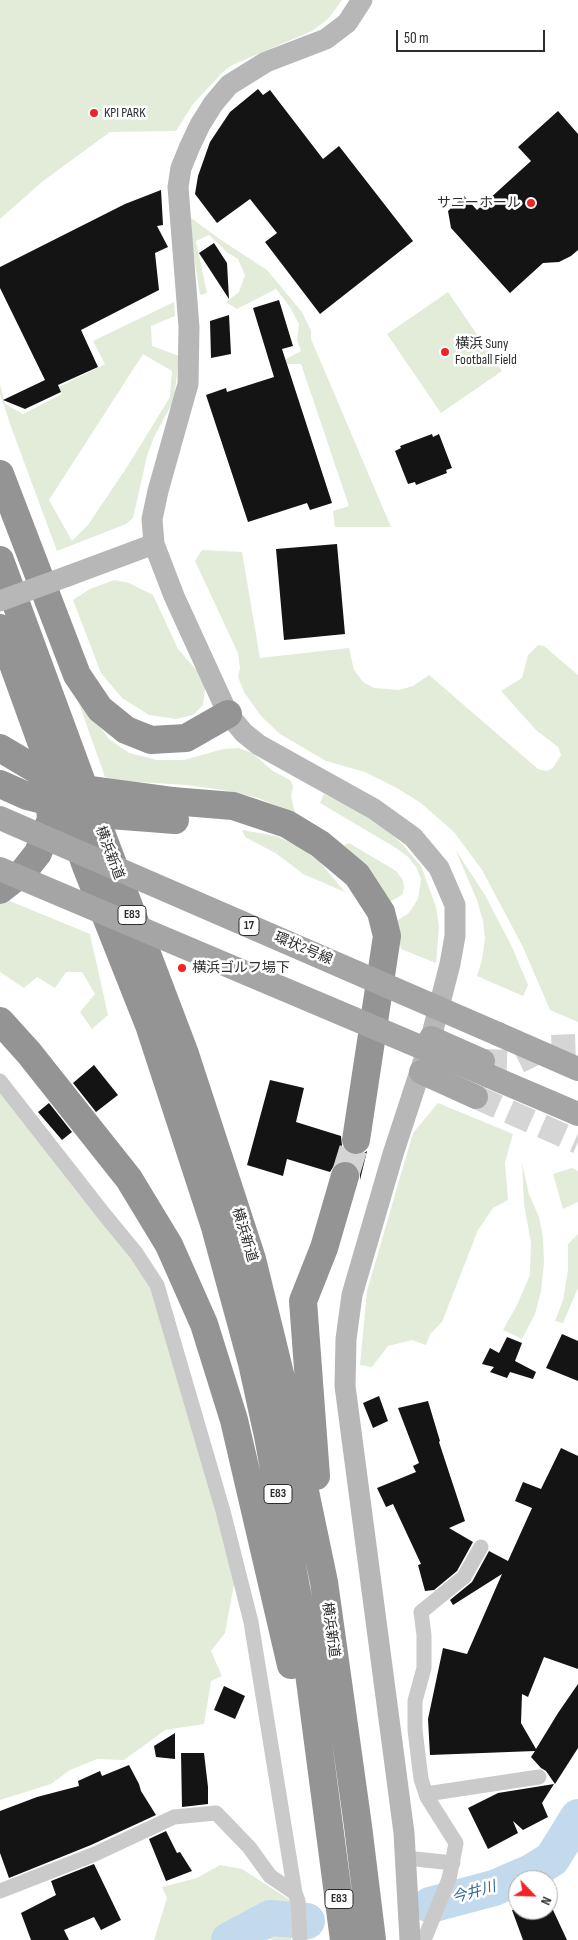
<!DOCTYPE html>
<html>
<head>
<meta charset="utf-8">
<style>
	body { margin:0 }
	#map { position:relative; width:578px; height:1940px; overflow:hidden; background:#fff; font-family:"Sofia Sans Condensed",sans-serif }
	canvas { display:block }
	.north { position:absolute; left:508px; top:1870px; width:50px; height:50px; box-sizing:border-box; background:#fff; border:1px solid #ababab; border-radius:50%; rotate:114deg; font-size:14px; font-weight:700; line-height:20px; text-align:center; color:#2d2d2d }
	.north::after { content:''; display:block; margin:auto; width:18px; height:22px; background:#f02326; clip-path:polygon(50% 0,100% 100%,50% 72%,0 100%) }
	.scale { position:absolute; left:396px; top:30px; width:149px; height:22px; box-sizing:border-box; border:2px solid #2d2d2d; border-top:0; padding-left:6px; font-size:15px; line-height:18px; white-space:nowrap; color:#2d2d2d; -webkit-text-stroke:4px #fff; paint-order:stroke }
</style>
</head>
<body>
<div id="map">
<canvas width="578" height="1940"></canvas>
<div class="north">N</div>
<div class="scale">50 m</div>
</div>
<script>
const ctx = document.querySelector('canvas').getContext('2d');
ctx.lineJoin = 'round';
function fill(path, color) { ctx.fillStyle = color; ctx.fill(path, 'evenodd'); }
const shape = rows => new Path2D(rows.map(r => 'M' + r).join(''));
function strokePath(path, color, width, dash) { ctx.strokeStyle = color; ctx.lineWidth = width; ctx.lineCap = dash ? 'butt' : 'round'; ctx.setLineDash(dash || []); ctx.stroke(path); }
function write(font, color, halo, rows, align = 'center') {
  ctx.font = font + ' "Sofia Sans Condensed","Noto Sans JP",sans-serif'; ctx.lineWidth = 5; ctx.setLineDash([]); ctx.textBaseline = 'middle'; ctx.strokeStyle = halo; ctx.fillStyle = color; for (const [text, x, y, turn = 0] of rows) {
    ctx.save(); ctx.translate(x, y); ctx.rotate((+turn || 0) * Math.PI / 180); ctx.textAlign = isNaN(turn) ? turn : align; if (halo) ctx.strokeText(text, 0, 0); ctx.fillText(text, 0, 0); ctx.restore();
  }
}
fill(shape([
	[0,0,342,0,328,19,312,31,232,65,223,72,193,104,176,131,110,132,43,181,0,219],
	[191,218,221,240,267,270,302,312,311,331,311,339,391,527,335,527,333,511,349,506,301,364,287,364,286,359,301,351,297,340,299,324,290,307,276,289,237,309,226,302,239,292,245,275,238,259,228,253,209,235,196,241,207,293,200,295,192,243],
	[448,292,502,371,441,413,387,334],
	[174,302,175,316,151,326,152,346,179,356,174,400,154,437,147,456,133,518,126,524,57,551,10,424,0,393,0,384,5,404,23,414,62,394,59,387,105,364,93,341],
	[143,354,172,371,170,397,129,464,88,525,72,541,49,500],
	[202,550,242,552,260,658,349,648,354,670,363,682,374,688,399,690,413,686,429,675,538,769,547,771,553,768,561,755,558,747,536,730,501,691,522,678,528,655,538,645,544,646,578,675,578,1022,550,1010,523,947,482,870,454,832,421,803,395,787,365,772,326,761,280,734,261,716,244,692,238,677,240,668,238,653,195,561],
	[114,580,129,583,153,595,178,649,204,679,205,689,203,705,193,715,176,719,149,715,122,698,101,673,73,600,90,589],
	[76,695,109,739,129,753,157,760,184,760,223,749,239,748,252,753,273,771,290,780,293,786,291,796,295,813,258,798,223,790,187,785,121,781,105,777],
	[324,794,361,813,389,831,403,845,421,866,436,907,439,926,436,963,401,949,395,922,409,913,418,899,421,879,416,867,408,857,396,848,320,803],
	[242,830,276,836,302,848,320,862,345,892,303,874,277,854,245,837],
	[349,843,396,871,403,880,404,888,402,895,386,904,370,876,344,845],
	[455,849,485,895,512,947,528,985,523,996,477,976,482,960,485,938,483,921,477,900],
	[0,897,90,934,108,1015,92,1029,80,1012,95,994,82,972,66,972,55,988,37,977,24,988,0,972],
	[0,1091,163,1285,174,1315,182,1357,235,1579,225,1633,211,1651,222,1676,211,1681,204,1724,165,1730,124,1760,97,1759,70,1770,51,1784,0,1800],
	[438,1103,513,1134,505,1163,508,1200,493,1208,478,1230,442,1322,430,1334,426,1345,412,1340,388,1346,372,1367,360,1365,367,1291,413,1133],
	[522,1163,529,1194,539,1217,543,1237,544,1263,541,1291,535,1314,522,1339,503,1330,517,1305,530,1275,531,1243,524,1204],
	[572,1168,578,1171,578,1202,563,1209,553,1174],
	[578,1234,578,1288,563,1323,555,1321,563,1300,568,1270,568,1244],
	[220,1865,242,1869,290,1900,291,1940,273,1940,261,1936,221,1933,219,1940,154,1940,167,1898,162,1887,197,1878]
]), '#e2ecd9');
strokePath(shape([
	[430,1905,494,1888,531,1872,552,1859,578,1817],
	[229,1940,270,1918,307,1921]
]), '#c3daed', 36);
fill(shape([
	[258,89,263,95,270,90,323,159,339,146,413,241,320,314,265,242,277,233,250,199,217,223,195,194,198,176,210,142,230,112],
	[558,111,578,134,578,250,571,256,559,262,543,263,510,293,451,228,448,211,464,196,477,210,531,161,518,147],
	[161,190,163,225,157,226,168,247,155,253,159,290,81,330,98,367,58,385,61,392,25,409,3,400,45,380,0,288,0,267,125,204],
	[214,243,227,263,229,299,199,253],
	[279,300,293,346,282,349,332,503,310,510,307,503,248,522,206,395,226,388,227,392,274,377,253,308],
	[229,315,231,354,211,358,210,321],
	[432,434,433,437,439,434,452,468,446,470,447,473,416,485,415,482,408,484,395,451,401,448,400,446],
	[337,544,345,634,284,640,276,549],
	[94,1065,118,1095,96,1112,73,1083],
	[270,1080,304,1088,296,1122,341,1136,342,1146,347,1152,353,1155,361,1155,367,1151,360,1180,360,1172,357,1166,349,1161,341,1161,335,1164,330,1172,287,1159,283,1176,247,1165],
	[49,1103,72,1132,62,1140,38,1112],
	[562,1334,578,1341,578,1381,546,1368],
	[507,1337,522,1343,515,1361,536,1372,533,1379,510,1372,507,1378,490,1372,494,1367,482,1364,490,1348,499,1353],
	[379,1396,388,1421,373,1428,363,1403],
	[428,1401,440,1441,439,1442,465,1521,449,1528,473,1542,457,1571,434,1590,425,1591,418,1565,421,1564,393,1504,386,1507,377,1488,416,1472,413,1466,419,1463,398,1408],
	[561,1448,578,1456,578,1669,544,1657,528,1697,522,1694,521,1723,536,1749,558,1713,578,1684,578,1748,555,1784,546,1771,541,1768,531,1757,535,1751,430,1755,428,1719,443,1648,467,1654,502,1574,453,1605,450,1600,472,1582,489,1551,508,1561,532,1508,515,1501,523,1482,541,1489],
	[224,1686,245,1696,235,1719,214,1710],
	[175,1733,175,1759,156,1757,154,1746],
	[181,1753,204,1753,208,1787,208,1804,182,1807],
	[129,1765,139,1784,141,1791,156,1815,91,1845,9,1878,0,1853,0,1811,37,1797,79,1786,78,1781,100,1771,102,1776],
	[554,1784,542,1803,548,1817,523,1830,513,1821,518,1833,488,1849,468,1808,498,1793],
	[166,1831,177,1853,180,1852,192,1871,166,1881,149,1839],
	[94,1864,121,1920,101,1930,94,1917,64,1930,69,1940,31,1940,21,1913,56,1895,51,1881],
	[512,1910,553,1910,567,1940,523,1940]
]), '#141414');
strokePath(shape([
	[483,1061,518,1062,548,1047,578,1046],
	[476,1097,578,1142]
]), '#d5d5d5', 24, [24, 12]);
strokePath(shape([
	[345,1176,356,1140]
]), '#d5d5d5', 28, [28, 14]);
strokePath(shape([
	[0,1081,104,1214,136,1253,157,1285,223,1511,251,1622,295,1893,298,1901,300,1940],
	[426,1794,539,1777],
	[406,1858,453,1863],
	[0,1891,95,1854,174,1817,216,1813,249,1847,270,1876,295,1893],
	[424,1940,449,1879,456,1843,427,1797,421,1779,415,1730,415,1701,424,1668,424,1635,421,1612,464,1577,481,1547]
]), '#cacaca', 15);
strokePath(shape([
	[362,0,347,23,326,39,266,62,229,85,213,104,200,125,190,146,181,168,178,187,189,327,188,384,158,491,152,519,154,544,174,596,228,714,244,733,259,745,374,809,413,837,439,868,455,905,455,936,450,964,431,1038,393,1154,352,1295,346,1339,345,1386,404,1833,410,1940],
	[68,576,154,544]
]), '#b7b7b7', 21);
strokePath(shape([
	[498,1034,578,1069],
	[431,1038,483,1061],
	[421,1072,476,1097],
	[489,1076,578,1114]
]), '#a5a5a5', 24);
strokePath(shape([
	[0,474,77,675,100,709,126,730,151,740,186,738,228,714],
	[0,560,80,777,185,1054,252,1259,283,1386,324,1582,358,1826,372,1940],
	[0,628,86,866,149,1025,215,1227,252,1363,268,1436,302,1620,344,1940],
	[172,801,233,806,287,824,320,844,357,875,381,912,387,936,356,1140],
	[0,890,23,872,38,853,51,819,48,785],
	[0,1021,29,1053,129,1179,169,1245,204,1324,234,1420,291,1665],
	[316,1476,303,1301,324,1248,345,1176]
]), '#949494', 28);
strokePath(shape([
	[0,601,68,576]
]), '#b7b7b7', 21);
strokePath(shape([
	[0,818,498,1034],
	[0,869,489,1076]
]), '#a5a5a5', 24);
strokePath(shape([
	[0,748,47,776,90,790,172,801],
	[0,784,27,796,97,814,175,820]
]), '#949494', 28);
for (const [x, y, r, color] of [
	[94,113,5,"#f02326"],
	[531,203,5,"#f02326"],
	[445,352,5,"#f02326"],
	[182,968,5,"#f02326"]
]) { const dot = new Path2D(); dot.arc(x, y, r, 0, 2 * Math.PI); ctx.fillStyle = color; ctx.fill(dot); strokePath(dot, '#fff', 2); }
for (const [x, y, w] of [
	[132,915,28],
	[249,926,20],
	[278,1494,28],
	[339,1899,28]
]) { const box = new Path2D(); box.roundRect(x - w / 2, y - 9.5, w, 19, 4); ctx.fillStyle = '#fff'; ctx.fill(box); strokePath(box, '#2d2d2d', 1); }
write('bold 12px', '#2d2d2d', null, [
	["E83",132,915],
	["17",249,926],
	["E83",278,1494],
	["E83",339,1899]
]);
write('14px', '#2d2d2d', '#fff', [
	["KPI PARK",104,113],
	["サニーホール",521,203,"right"],
	["横浜 Suny",455,344],
	["Football Field",455,360],
	["横浜ゴルフ場下",192,968]
], 'left');
write('14px', '#2d2d2d', '#fff', [
	["横浜新道",109,853,69],
	["環状2号線",303,949,23],
	["横浜新道",244,1235,73],
	["横浜新道",330,1630,82]
]);
write('italic 15px', '#366a93', '#fff', [
	["今井川",474,1893,-16]
]);
</script>
</body>
</html>
